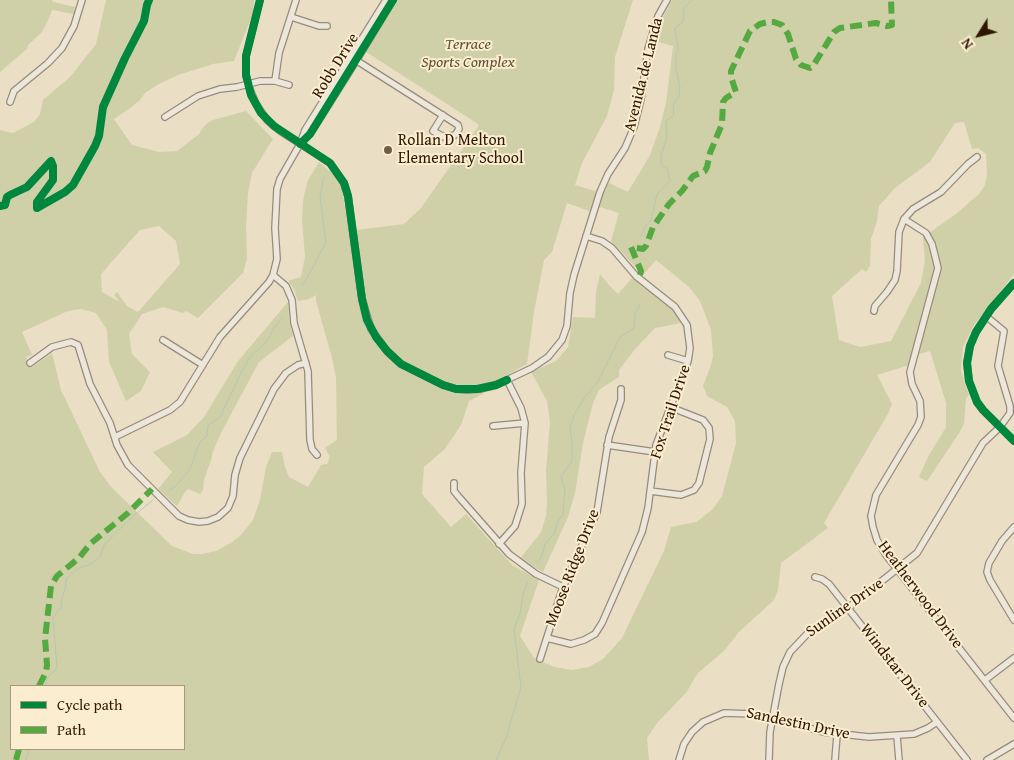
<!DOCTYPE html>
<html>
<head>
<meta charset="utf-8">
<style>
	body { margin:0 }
	#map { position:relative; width:1014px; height:760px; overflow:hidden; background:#eadec5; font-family:"Gentium Book Plus",serif }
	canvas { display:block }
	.legend { position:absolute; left:10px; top:685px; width:175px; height:65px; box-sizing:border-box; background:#fbedd0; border:1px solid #aa977d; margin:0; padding:6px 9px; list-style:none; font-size:15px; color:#301600 }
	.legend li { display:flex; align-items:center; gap:10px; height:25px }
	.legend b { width:25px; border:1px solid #aa977d }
	.north { position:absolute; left:954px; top:10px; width:50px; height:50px; -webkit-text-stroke:4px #fbedd0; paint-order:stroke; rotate:234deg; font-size:14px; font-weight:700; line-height:20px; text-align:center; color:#301600 }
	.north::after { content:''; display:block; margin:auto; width:18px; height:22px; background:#301600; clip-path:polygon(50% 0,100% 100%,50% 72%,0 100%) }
</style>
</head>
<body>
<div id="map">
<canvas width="1014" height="760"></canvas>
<ul class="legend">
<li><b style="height:6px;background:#00873e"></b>Cycle path</li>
<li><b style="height:6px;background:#54a940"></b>Path</li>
</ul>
<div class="north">N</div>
</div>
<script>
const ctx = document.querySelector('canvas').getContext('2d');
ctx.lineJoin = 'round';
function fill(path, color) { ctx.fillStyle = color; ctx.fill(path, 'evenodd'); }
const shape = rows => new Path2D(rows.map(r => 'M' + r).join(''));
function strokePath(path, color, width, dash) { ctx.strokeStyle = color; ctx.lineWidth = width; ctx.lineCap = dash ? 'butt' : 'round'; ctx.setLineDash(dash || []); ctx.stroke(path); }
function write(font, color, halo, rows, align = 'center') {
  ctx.font = font + ' "Gentium Book Plus",serif'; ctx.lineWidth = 4; ctx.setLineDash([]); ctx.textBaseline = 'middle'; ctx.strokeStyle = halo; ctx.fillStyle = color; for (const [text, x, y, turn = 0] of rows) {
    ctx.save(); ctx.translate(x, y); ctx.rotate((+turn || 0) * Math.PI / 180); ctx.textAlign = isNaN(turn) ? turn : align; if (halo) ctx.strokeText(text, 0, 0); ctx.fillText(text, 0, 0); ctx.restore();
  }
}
fill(shape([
	[0,0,52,0,53,2,75,7,74,14,52,10,48,21,41,33,28,45,27,49,0,72],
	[106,0,254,0,253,13,234,61,213,64,178,75,159,84,145,93,140,100,129,109,114,119,132,145,159,152,177,151,198,135,206,124,213,120,246,111,273,139,252,173,248,193,246,225,247,259,243,273,198,318,186,311,183,313,163,307,142,314,129,334,132,354,150,372,141,391,126,401,109,362,107,330,96,313,81,309,68,311,22,332,32,355,26,357,32,367,52,353,61,390,100,472,111,487,172,546,193,554,202,554,216,551,231,543,241,535,253,520,260,500,266,467,272,452,282,452,285,467,289,477,308,487,321,465,327,464,330,457,325,448,337,440,336,378,332,358,316,301,316,295,309,299,298,301,294,289,288,281,301,277,305,256,302,220,303,201,307,182,319,162,333,174,342,188,349,231,404,224,421,208,478,127,478,124,363,50,395,0,633,0,615,57,614,90,607,116,582,163,575,185,595,191,609,183,628,192,650,155,660,127,666,103,673,46,655,41,662,19,672,0,1014,0,1014,274,974,325,963,347,961,370,969,395,966,398,964,424,959,433,927,481,919,477,929,455,946,427,946,403,930,351,919,354,916,363,877,375,892,404,889,412,824,523,828,528,781,563,778,590,774,600,739,632,724,651,698,673,686,693,658,722,647,738,649,760,0,760,0,130,13,133,34,122,40,114,43,100,70,77,96,44],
	[964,122,972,149,978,148,986,154,987,173,985,185,979,194,956,214,923,237,925,261,921,283,891,341,860,347,839,340,832,296,862,269,866,272,870,266,871,239,877,221,879,206,895,188,930,162,955,123],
	[567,203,589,211,600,207,619,213,611,241,643,275,656,260,689,287,700,301,711,330,713,356,711,365,703,386,707,396,727,407,735,421,736,443,722,496,712,510,696,522,671,527,664,551,622,638,603,659,589,667,572,670,554,667,534,658,520,636,539,580,512,565,466,514,451,527,422,494,424,467,445,449,461,425,469,401,483,394,485,384,496,381,527,364,534,312,544,260,552,252],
	[159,226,176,241,180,264,138,312,127,306,117,292,114,295,120,302,102,292,101,274,140,230],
	[11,686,184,686,184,749,11,749],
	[600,274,608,284,618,294,632,278,672,309,681,323,655,328,636,348,619,370,619,377,599,390,593,403,583,443,575,493,568,517,543,572,520,559,541,532,546,516,547,502,546,471,550,422,547,401,531,372,556,361,568,347,573,317,595,318,596,292],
	[288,302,289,318,293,336,259,362,221,433,212,454,212,457,204,480,203,490,200,494,188,489,185,492,177,506,158,489,172,472,153,452,187,435,204,417,238,361]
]), '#d0d0a8');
strokePath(shape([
	[640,237,643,233,644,228,651,220,656,198,658,193,670,181,667,167,662,166,661,162,661,156,667,136,666,121,674,115,673,105,679,96,680,87,676,69,676,54,678,49,675,28,683,22,684,8,692,0],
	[302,284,304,284,326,242,320,197,324,176],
	[169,490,176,486,190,469,200,442,207,436,208,425,220,417,242,371,251,356,267,341,274,328,283,317],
	[537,563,542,556,545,544,554,534,558,521,563,514,565,489,561,477,572,461,572,441,570,427,574,415,585,397,597,383,620,337,634,328,635,313,640,305],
	[45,686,48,677,57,668,53,618,62,606,61,601,65,590,66,579,79,568,91,564,100,557,104,545,131,518,153,500],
	[26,760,29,749],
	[496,760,506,738,521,687,514,629,520,614,523,594,528,582]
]), '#b6c8b1', 1);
const minor = shape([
	[260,0,246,56,246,75,249,87,256,104,267,120,280,131,330,163,344,183,348,196,362,299,371,329,387,351,401,364,443,385,456,389,467,390,480,389,496,385,532,368,548,357,562,340,567,326,570,293,574,275,600,192,608,174,625,148,634,127,641,99,648,49,658,16,667,0],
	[291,17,319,26,327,26],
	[351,57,458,125,459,129,455,135,444,137,433,131,443,115],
	[275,81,279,53,296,0],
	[10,102,14,91,48,63,62,48,74,26,82,0],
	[165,117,198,96,220,89,237,87,260,81,275,81,289,85],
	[300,144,305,130,386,0],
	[904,219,926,233,932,244,938,268,910,372,912,384,920,401,921,417,918,425,876,495,871,516,873,527,877,540,886,555,1014,718],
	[273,275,286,286,292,300,294,323,308,371,310,440,312,449,317,455],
	[1014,283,991,309,976,332,970,346,967,363,969,381,977,402,983,410,1014,441],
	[874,311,875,306,887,292,895,280,897,271,899,232,904,219,913,209,941,192,968,164,977,157],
	[163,340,203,365],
	[668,355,688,361],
	[30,363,52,347,71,342,78,345,90,384,110,423,117,445,128,465,179,516,188,520,199,522,208,521,218,517,228,508,233,496,235,475,240,458,274,389,286,373,298,365,306,363],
	[493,426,525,423],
	[115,437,170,410,180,402,220,337,269,282,273,275,277,259,275,228,277,189,280,179,300,144,310,134,356,61,393,0],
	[607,445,655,452],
	[454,483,454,491,458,496,509,554,536,574,563,587],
	[650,491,681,495,694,490,699,483,710,439,709,428,703,420,670,407],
	[1014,527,1002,541,989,563,987,572,990,580,1014,620],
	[499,544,515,526,522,504,521,473,525,423,521,408,507,380],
	[815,577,822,579,829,584,967,760],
	[547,638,571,644,584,640,595,634,602,623,642,532,648,508,656,445,688,361,690,348,687,325,675,307,636,276,612,248,602,241,586,236],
	[540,659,563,587,597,512,609,437,621,400,621,389],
	[985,680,1014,658],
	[897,736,899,760],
	[679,760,684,744,692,732,703,722,724,713,753,714,773,718,823,732,869,737,914,734,928,728,937,722],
	[769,760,770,732,779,684,783,667,790,652,808,633,848,608,917,553,983,443,1000,427,1010,413,1010,406,998,366,1004,331,987,317],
	[835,760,837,735],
	[987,760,1014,744]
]);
strokePath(minor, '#968c7b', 8);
strokePath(minor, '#ede6da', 5.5);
strokePath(shape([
	[640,275,641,271,631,247,643,249,646,246,653,227,669,204,682,191,693,176,705,171,707,167,710,153,722,124,723,102,726,98,736,92,731,77,731,71,750,31,760,24,768,22,774,22,782,25,788,34,796,59,801,65,810,68,813,66,834,32,840,28,876,23,887,26,892,25,891,0],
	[39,686,46,672,47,665,45,639,51,586,57,576,79,558,90,544,128,513,152,489],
	[16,760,19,749]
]), '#54a940', 6, [12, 6]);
strokePath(shape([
	[260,0,246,56,246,75,251,95,261,113,274,126,330,163,344,183,348,196,362,299,367,320,376,337,387,351,401,364,443,385,456,389,477,389,496,385,507,380],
	[300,144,310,134,393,0],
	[0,206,5,205,7,197,10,195,27,187,51,161,53,166,53,180,37,202,37,208,65,192,73,185,95,146,99,136,103,107,125,58,144,21,147,5,149,0],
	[1014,283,991,309,976,332,970,346,967,363,969,381,977,402,983,410,1014,441]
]), '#00873e', 8);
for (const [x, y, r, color] of [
	[388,150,5,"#715c45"]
]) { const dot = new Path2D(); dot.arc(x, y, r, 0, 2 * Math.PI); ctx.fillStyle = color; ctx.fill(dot); strokePath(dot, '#fbedd0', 2); }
write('italic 16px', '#605333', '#fbedd0', [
	["Terrace",468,45],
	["Sports Complex",468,63]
]);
write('16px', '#301600', '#fbedd0', [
	["Robb Drive",336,66,-58],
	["Avenida de Landa",644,75,-76],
	["Fox Trail Drive",671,412,-72],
	["Moose Ridge Drive",573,568,-69],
	["Heatherwood Drive",920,595,53],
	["Sunline Drive",845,608,-35],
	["Windstar Drive",894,666,52],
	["Sandestin Drive",798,724,12]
]);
write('16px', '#301600', '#fbedd0', [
	["Rollan D Melton",398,141],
	["Elementary School",398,159]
], 'left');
</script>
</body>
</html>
